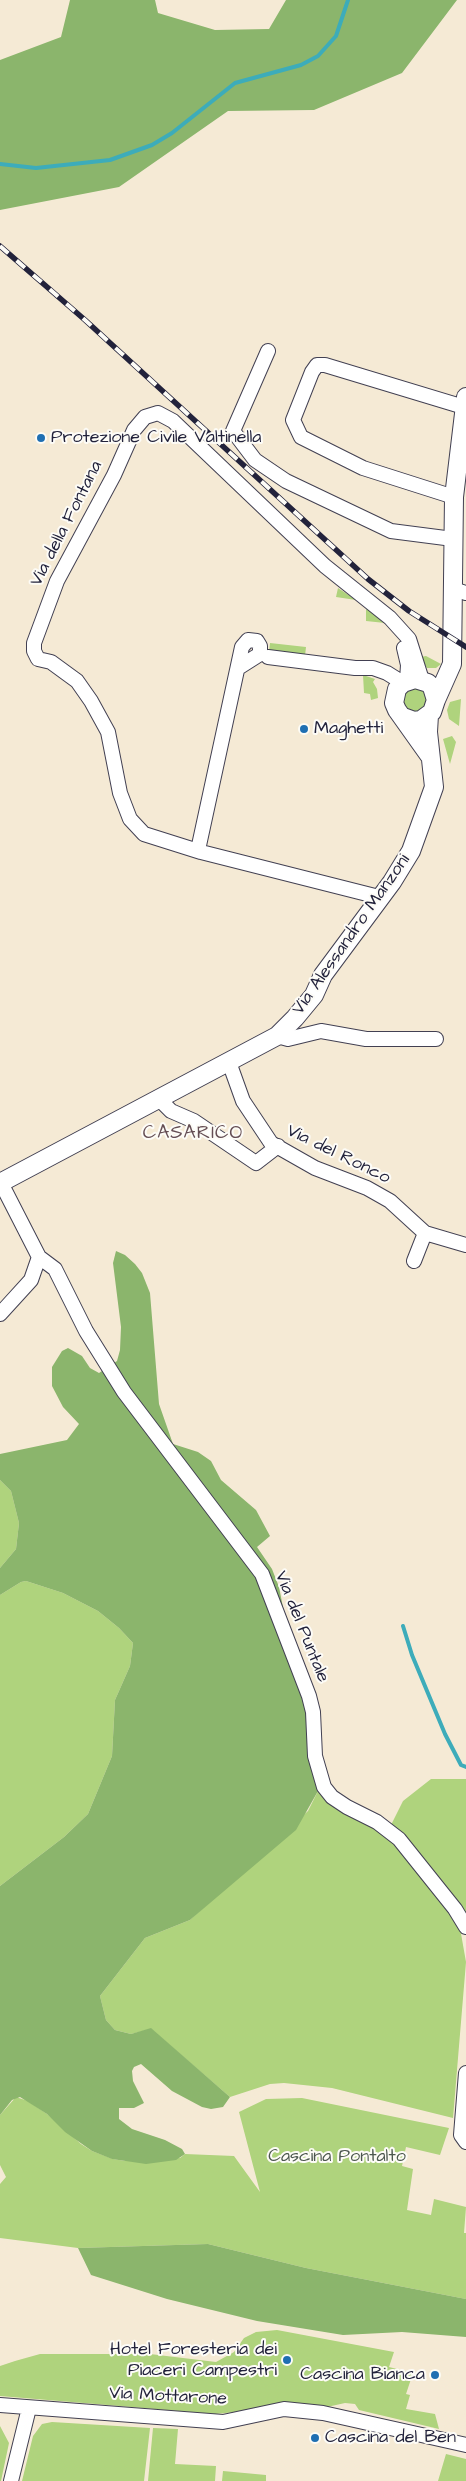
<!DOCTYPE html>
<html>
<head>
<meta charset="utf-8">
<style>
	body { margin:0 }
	canvas { display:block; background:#f5ead5 }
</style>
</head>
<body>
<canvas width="466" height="2481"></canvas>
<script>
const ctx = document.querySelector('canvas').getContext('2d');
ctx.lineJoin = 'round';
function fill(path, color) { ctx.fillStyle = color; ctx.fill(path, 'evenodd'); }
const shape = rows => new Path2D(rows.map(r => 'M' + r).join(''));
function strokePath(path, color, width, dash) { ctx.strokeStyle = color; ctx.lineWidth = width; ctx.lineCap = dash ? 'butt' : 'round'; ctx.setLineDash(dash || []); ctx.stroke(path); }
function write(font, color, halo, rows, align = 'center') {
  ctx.font = font + ' "Architects Daughter",sans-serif'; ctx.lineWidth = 4; ctx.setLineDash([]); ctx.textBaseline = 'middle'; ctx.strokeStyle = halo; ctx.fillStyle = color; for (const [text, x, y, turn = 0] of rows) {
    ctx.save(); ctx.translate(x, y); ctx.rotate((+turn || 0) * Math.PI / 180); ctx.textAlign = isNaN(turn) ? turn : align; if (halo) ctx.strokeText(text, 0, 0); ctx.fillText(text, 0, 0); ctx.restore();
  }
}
fill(shape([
	[338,588,356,600,336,597],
	[366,609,373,613,385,623,366,621],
	[270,643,306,647,305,656,269,652],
	[426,656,441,664,436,668,427,668,420,657],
	[363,675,375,679,373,682,377,689,378,698,371,700,370,694,364,693],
	'403 700a12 12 0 1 1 24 0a12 12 0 1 1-24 0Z',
	[461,699,459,726,449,719,447,710,450,702],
	[452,736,456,742,450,764,443,739],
	[0,1480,11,1491,19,1523,16,1549,0,1568],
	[26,1581,63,1593,98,1611,119,1628,133,1643,130,1666,115,1700,112,1756,88,1814,64,1837,0,1886,0,1595,21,1582],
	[431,1779,466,1779,466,1929,460,1928,466,1962,453,2118,332,2088,284,2083,270,2084,230,2097,151,2029,131,2034,115,2030,106,2020,100,1996,145,1938,190,1920,308,1811,318,1791,386,1835,403,1801],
	[16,2097,28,2101,47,2114,81,2144,92,2151,113,2159,125,2161,180,2158,185,2154,234,2156,260,2192,239,2112,266,2099,302,2098,449,2128,440,2155,406,2147,402,2166,413,2169,407,2210,431,2215,434,2199,466,2207,464,2233,466,2233,466,2299,306,2268,208,2244,78,2248,0,2238,0,2184,6,2177,0,2165,0,2115],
	[277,2330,394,2352,389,2367,413,2373,406,2394,410,2395,406,2409,435,2414,439,2429,359,2410,355,2404,345,2403,327,2407,266,2409,215,2414,0,2396,0,2366,15,2361,40,2354,150,2354,216,2362,234,2352,244,2338,256,2332],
	[52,2422,150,2428,144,2481,22,2481,33,2436,42,2424],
	[0,2426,9,2443,1,2481,0,2481],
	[153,2428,178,2429,175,2464,216,2466,215,2481,148,2481],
	[446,2454,466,2459,466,2481,438,2481],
	[223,2471,266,2475,266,2481,222,2481]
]), '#afd37d');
fill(shape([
	[70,0,155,0,158,13,215,30,269,29,286,0,457,0,402,73,314,110,228,111,119,187,0,210,0,60,61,37],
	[116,1251,125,1255,135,1264,142,1273,150,1293,159,1404,173,1444,198,1452,211,1461,221,1480,256,1510,270,1536,257,1547,272,1569,279,1587,297,1678,315,1747,318,1791,296,1830,190,1920,145,1938,100,1996,106,2020,115,2030,131,2034,151,2028,230,2097,223,2107,211,2109,202,2107,172,2091,141,2064,134,2067,132,2071,133,2081,144,2103,134,2108,119,2108,119,2119,132,2129,165,2140,182,2149,185,2154,176,2160,146,2164,112,2159,92,2151,65,2132,47,2114,20,2097,12,2100,0,2115,0,1886,64,1837,88,1814,112,1756,115,1700,130,1666,133,1643,119,1628,98,1611,63,1593,26,1581,21,1582,0,1595,0,1568,16,1549,19,1523,11,1491,0,1480,0,1454,67,1440,79,1424,63,1407,52,1386,52,1367,62,1351,68,1348,82,1356,90,1368,99,1373,117,1361,120,1350,121,1327,113,1263],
	[208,2244,306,2268,466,2299,466,2337,402,2332,343,2335,257,2321,167,2299,91,2275,78,2248]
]), '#8bb56c');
strokePath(shape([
	[0,164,36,168,110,160,152,145,172,133,235,83,301,65,318,56,336,36,348,0],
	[403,1626,412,1655,445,1734,461,1765,466,1767]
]), '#3dacba', 4);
const minor = shape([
	[268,351,233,431,255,460,286,481,391,531,453,539],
	[454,497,363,468,301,437,293,420,312,372,317,365,325,365,464,407],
	[453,589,466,593],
	[404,648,408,665,407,680],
	[268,657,355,668,373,668,387,673,403,683],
	[198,850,242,647,248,640,257,641,260,646,260,654,238,668],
	[379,897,201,852,144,834,130,819,120,793,108,732,91,701,77,681,51,662,38,659,34,651,34,643,57,581,114,475,134,430,145,417,158,413,173,421,325,566,390,618,409,639,422,680],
	[277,1036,288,1039,321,1031,366,1039,436,1039],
	[229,1062,243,1101,271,1143,315,1168,367,1188,390,1201,425,1233,466,1245],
	[160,1100,171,1111,194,1121,256,1163,278,1146],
	[0,1181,39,1257,31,1280,0,1314],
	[39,1257,55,1269,86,1331,124,1392,262,1574,309,1696,313,1712,315,1756,324,1787,332,1797,347,1807,377,1822,399,1839,455,1909,466,1927],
	[414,1261,425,1233],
	[466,2073,461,2135,466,2142],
	[0,2405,223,2422,284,2409,323,2413,466,2445],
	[11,2481,29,2408]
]);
const tertiary = shape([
	[436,700,452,664,454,497,466,397],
	[403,717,414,721,421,720,432,712,436,700,432,687,428,683,415,679,403,683,397,689,394,703,397,710,429,755],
	[0,1183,277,1036,295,1018,314,995,323,975,392,882,411,851,434,787,428,732,429,715]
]);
strokePath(minor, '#424052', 16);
strokePath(tertiary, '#424052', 20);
strokePath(minor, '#fff', 14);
strokePath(tertiary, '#fff', 18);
const rail = shape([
	[0,246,85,320,368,579,409,611,466,647]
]);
strokePath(rail, '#22223b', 5.5);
strokePath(rail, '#fdfcf7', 4, [11]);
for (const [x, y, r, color] of [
	[41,438,5,"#1f6fb2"],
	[304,729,5,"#1f6fb2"],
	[287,2360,5,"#1f6fb2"],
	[435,2375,5,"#1f6fb2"],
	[315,2438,5,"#1f6fb2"]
]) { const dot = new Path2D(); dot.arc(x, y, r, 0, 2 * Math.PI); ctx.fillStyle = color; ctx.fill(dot); strokePath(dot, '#fdfcf7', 2); }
write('18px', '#22223b', '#fdfcf7', [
	["Protezione Civile Valtinella",51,438],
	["Maghetti",314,729],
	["Hotel Foresteria dei",277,2350,"right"],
	["Piaceri Campestri",277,2371,"right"],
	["Cascina Bianca",425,2375,"right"],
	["Cascina del Ben",325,2438]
], 'left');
write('18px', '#22223b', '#fdfcf7', [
	["Via della Fontana",67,524,-63],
	["Via Alessandro Manzoni",352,935,-55],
	["Via del Ronco",338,1155,26],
	["Via del Puntale",301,1627,68],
	["Via Mottarone",168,2397,3]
]);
write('18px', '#4c574f', '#fdfcf7', [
	["Cascina Pontalto",337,2157]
]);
ctx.letterSpacing = '1px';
write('19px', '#654e54', '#fdfcf7', [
	["CASARICO",193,1134]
]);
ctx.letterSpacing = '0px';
</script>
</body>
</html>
